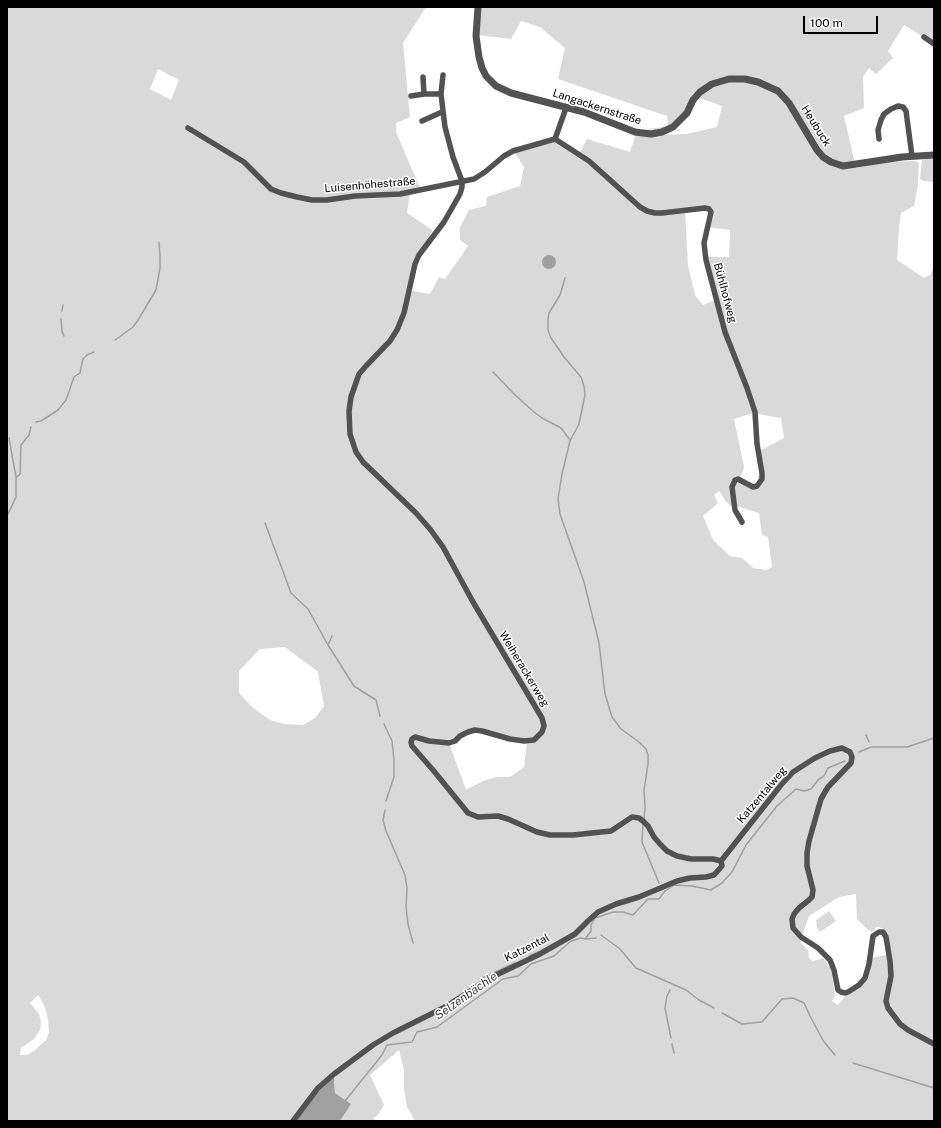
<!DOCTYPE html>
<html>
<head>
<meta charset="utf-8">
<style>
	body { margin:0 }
	#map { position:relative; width:941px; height:1128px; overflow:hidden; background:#fff; font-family:"Public Sans",sans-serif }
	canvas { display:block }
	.frame { position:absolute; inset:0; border:8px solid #000; pointer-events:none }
	.scale { position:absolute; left:803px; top:16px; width:75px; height:18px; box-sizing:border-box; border:2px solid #000; border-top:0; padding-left:5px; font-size:12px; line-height:14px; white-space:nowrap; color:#000; -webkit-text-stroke:3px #fff; paint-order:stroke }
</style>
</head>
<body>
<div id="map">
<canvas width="941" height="1128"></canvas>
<div class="frame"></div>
<div class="scale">100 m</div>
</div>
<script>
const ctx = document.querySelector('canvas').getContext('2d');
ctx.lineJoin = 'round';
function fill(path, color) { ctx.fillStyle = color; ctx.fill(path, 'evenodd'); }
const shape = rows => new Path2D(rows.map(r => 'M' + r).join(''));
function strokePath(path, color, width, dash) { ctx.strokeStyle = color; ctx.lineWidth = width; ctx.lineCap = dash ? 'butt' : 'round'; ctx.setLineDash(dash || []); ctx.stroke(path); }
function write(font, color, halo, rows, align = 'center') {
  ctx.font = font + ' "Public Sans",sans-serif'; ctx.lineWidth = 3; ctx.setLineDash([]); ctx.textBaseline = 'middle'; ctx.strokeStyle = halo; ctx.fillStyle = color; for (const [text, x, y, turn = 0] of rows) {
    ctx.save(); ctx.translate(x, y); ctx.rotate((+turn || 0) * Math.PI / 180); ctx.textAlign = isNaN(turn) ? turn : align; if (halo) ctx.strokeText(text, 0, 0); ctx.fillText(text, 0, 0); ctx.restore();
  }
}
fill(shape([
	[7,7,426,7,403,43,410,117,396,123,396,132,420,188,410,192,407,213,432,230,427,244,419,255,408,290,430,294,439,277,445,279,468,246,460,240,460,227,469,210,486,206,487,197,520,186,524,167,515,153,555,142,580,152,587,139,630,152,637,131,668,126,667,116,558,79,565,48,540,27,521,21,511,39,478,35,478,7,934,7,934,44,904,25,888,51,893,58,876,74,869,68,863,77,864,108,844,116,856,168,885,162,916,161,919,163,918,184,914,206,901,213,899,227,897,260,924,278,930,275,934,267,934,1121,415,1121,407,1107,404,1089,404,1070,399,1050,370,1075,384,1105,377,1116,373,1118,376,1121,340,1121,351,1104,335,1093,334,1083,334,1074,293,1121,7,1121],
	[158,69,179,80,171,100,150,89],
	[702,99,722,106,717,127,687,134,662,135,687,113,693,100],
	[709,209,708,227,730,230,729,257,704,257,715,300,703,305,695,295,688,266,685,210],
	[753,413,781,418,784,438,759,451,760,479,755,485,739,478,742,474,744,467,734,419],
	[719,491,726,502,731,506,737,506,759,513,762,535,768,537,772,567,766,570,753,568,742,558,730,556,713,540,703,516,718,503,714,495],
	[285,647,318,672,324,706,315,718,303,725,284,724,270,720,253,708,239,693,239,671,260,649],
	[475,730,527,743,524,767,510,777,497,777,483,781,466,790,449,743],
	[856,894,857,919,868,930,872,932,877,927,882,928,887,935,891,954,871,958,859,985,845,996,838,1005,832,1001,835,995,831,969,823,958,813,961,809,958,808,950,800,942,809,916,839,897],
	[38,995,45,1007,48,1020,49,1032,46,1040,34,1051,27,1055,20,1055,21,1048,34,1039,40,1030,41,1022,39,1014,30,1003],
	[934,158,934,182,924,181,920,179,922,160],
	[829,911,836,921,820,932,817,927,816,920]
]), '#d9d9d9');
fill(shape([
	'542 262a7 7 0 1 1 14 0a7 7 0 1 1-14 0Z',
	[334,1074,334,1083,335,1093,351,1104,340,1121,293,1121]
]), '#a0a0a0');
strokePath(shape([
	[565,278,560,295,549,313,548,320,548,330,551,338,564,357,581,377,584,386,585,395,579,424,570,441,562,474,558,499,560,514,584,582,599,643,605,694,612,717,621,729,639,742,646,749,648,755,648,764,644,790,645,807,644,820],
	[62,311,63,305],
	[61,319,62,331,64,336],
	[115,340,133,327,138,320,156,290,160,268,160,255,159,242],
	[493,372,514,394,534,412,542,418,561,428,570,440],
	[36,422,41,421,58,410,66,400,74,377,80,373,83,359,87,355,94,352],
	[9,438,16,477],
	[7,516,16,497,16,478,20,474,21,445,29,435,31,427],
	[265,523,291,593,308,609,328,645,354,686,376,700,380,716],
	[328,645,332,636],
	[384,724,392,741,394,760,394,777,386,801],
	[866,735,869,742],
	[859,752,871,747,907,747,934,738],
	[385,810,383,820,386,831,405,875,407,888,406,907,408,924,413,943],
	[643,824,642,842,659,883],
	[601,935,620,949,636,968,686,990,699,1000,714,1008],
	[586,939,596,938],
	[529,956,538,952],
	[480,979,515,963],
	[670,990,667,996,665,1008,671,1038],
	[722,1013,742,1024,762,1022,782,999,793,998,804,1003,811,1018,824,1042,835,1055],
	[672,1044,674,1053],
	[853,1063,934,1088],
	[345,1101,382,1055,387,1045,412,1042,417,1032,437,1027,503,979,518,976,531,964,554,956,571,941,581,938,585,939,591,931,591,925,595,918,613,912,623,912,633,915,648,899,659,899,665,891,674,885,692,886,711,890,722,883,732,872,746,845,777,806,796,789,804,791,811,789,819,779,824,776,828,768,845,761]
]), '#a0a0a0', 1.5);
strokePath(shape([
	[924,37,934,44],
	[443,75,441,94,445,127,453,157,462,181,462,187,460,194,444,222,419,255,415,264,404,313,397,330,390,341,366,366,359,374,351,397,349,411,350,434,356,452,363,462,416,513,430,529,443,547,473,602,542,718,544,726,542,732,534,740,524,741,510,739,482,731,475,730,468,732,460,736,455,741,449,743,429,741,415,737,412,739,411,742,412,746,433,770,468,813,478,817,498,816,508,819,537,832,550,835,573,835,611,831,632,817,639,818,643,821,648,826,654,837,660,844,667,851,677,856,691,859,713,859,721,861],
	[423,77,424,94],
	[411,96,424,94,441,94],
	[422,121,442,112],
	[188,128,244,162,271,189,281,193,297,197,312,200,327,200,355,196,400,194,474,179,485,172,504,156,513,151,555,139,566,108],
	[555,139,589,161,640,207,647,211,655,213,662,213,705,208,709,209,711,212,704,243,706,260,725,332,747,388,755,412,757,444,762,473,762,479,757,486,753,487,738,479,735,480,732,487,735,510,742,522],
	[879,139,878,130,881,120,884,114,891,109,898,106,903,107,906,111,912,156],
	[721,861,781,785,793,772,815,758,830,751,842,748,850,752,852,757,851,763,828,787,821,799,809,841,807,853,807,866,813,890,812,897,809,900,799,908,794,914,792,919,793,928,801,937,818,948,830,960,834,970,838,990,841,992,845,993,848,992,859,985,865,978,869,964,873,936,879,932,883,932,886,937,890,961,891,976,886,1001,888,1008,900,1024,908,1030,934,1044],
	[293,1121,318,1088,334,1074,373,1045,393,1033,445,1007,492,977,538,955,575,934,588,921,598,912,616,904,639,897,677,881,690,878,706,877,714,875,722,866,721,861]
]), '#525252', 5.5);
strokePath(shape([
	[478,7,476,36,479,57,482,68,486,76,496,86,511,93,584,112,635,132,651,134,662,132,673,127,687,113,693,100,700,92,712,84,729,79,745,79,758,82,778,91,789,103,817,150,823,157,831,162,843,166,902,157,934,155]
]), '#525252', 7);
write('11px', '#000', '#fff', [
	["Langackernstraße",597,107,18],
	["Heubuck",816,126,58],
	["Luisenhöhestraße",370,185,-5],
	["Bühlhofweg",725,293,75],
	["Weiherackerweg",524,669,59],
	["Katzentalweg",762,795,-50],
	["Katzental",527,948,-27]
]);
write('italic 12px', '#414141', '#fff', [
	["Selzenbächle",466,996,-35]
]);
</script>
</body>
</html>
